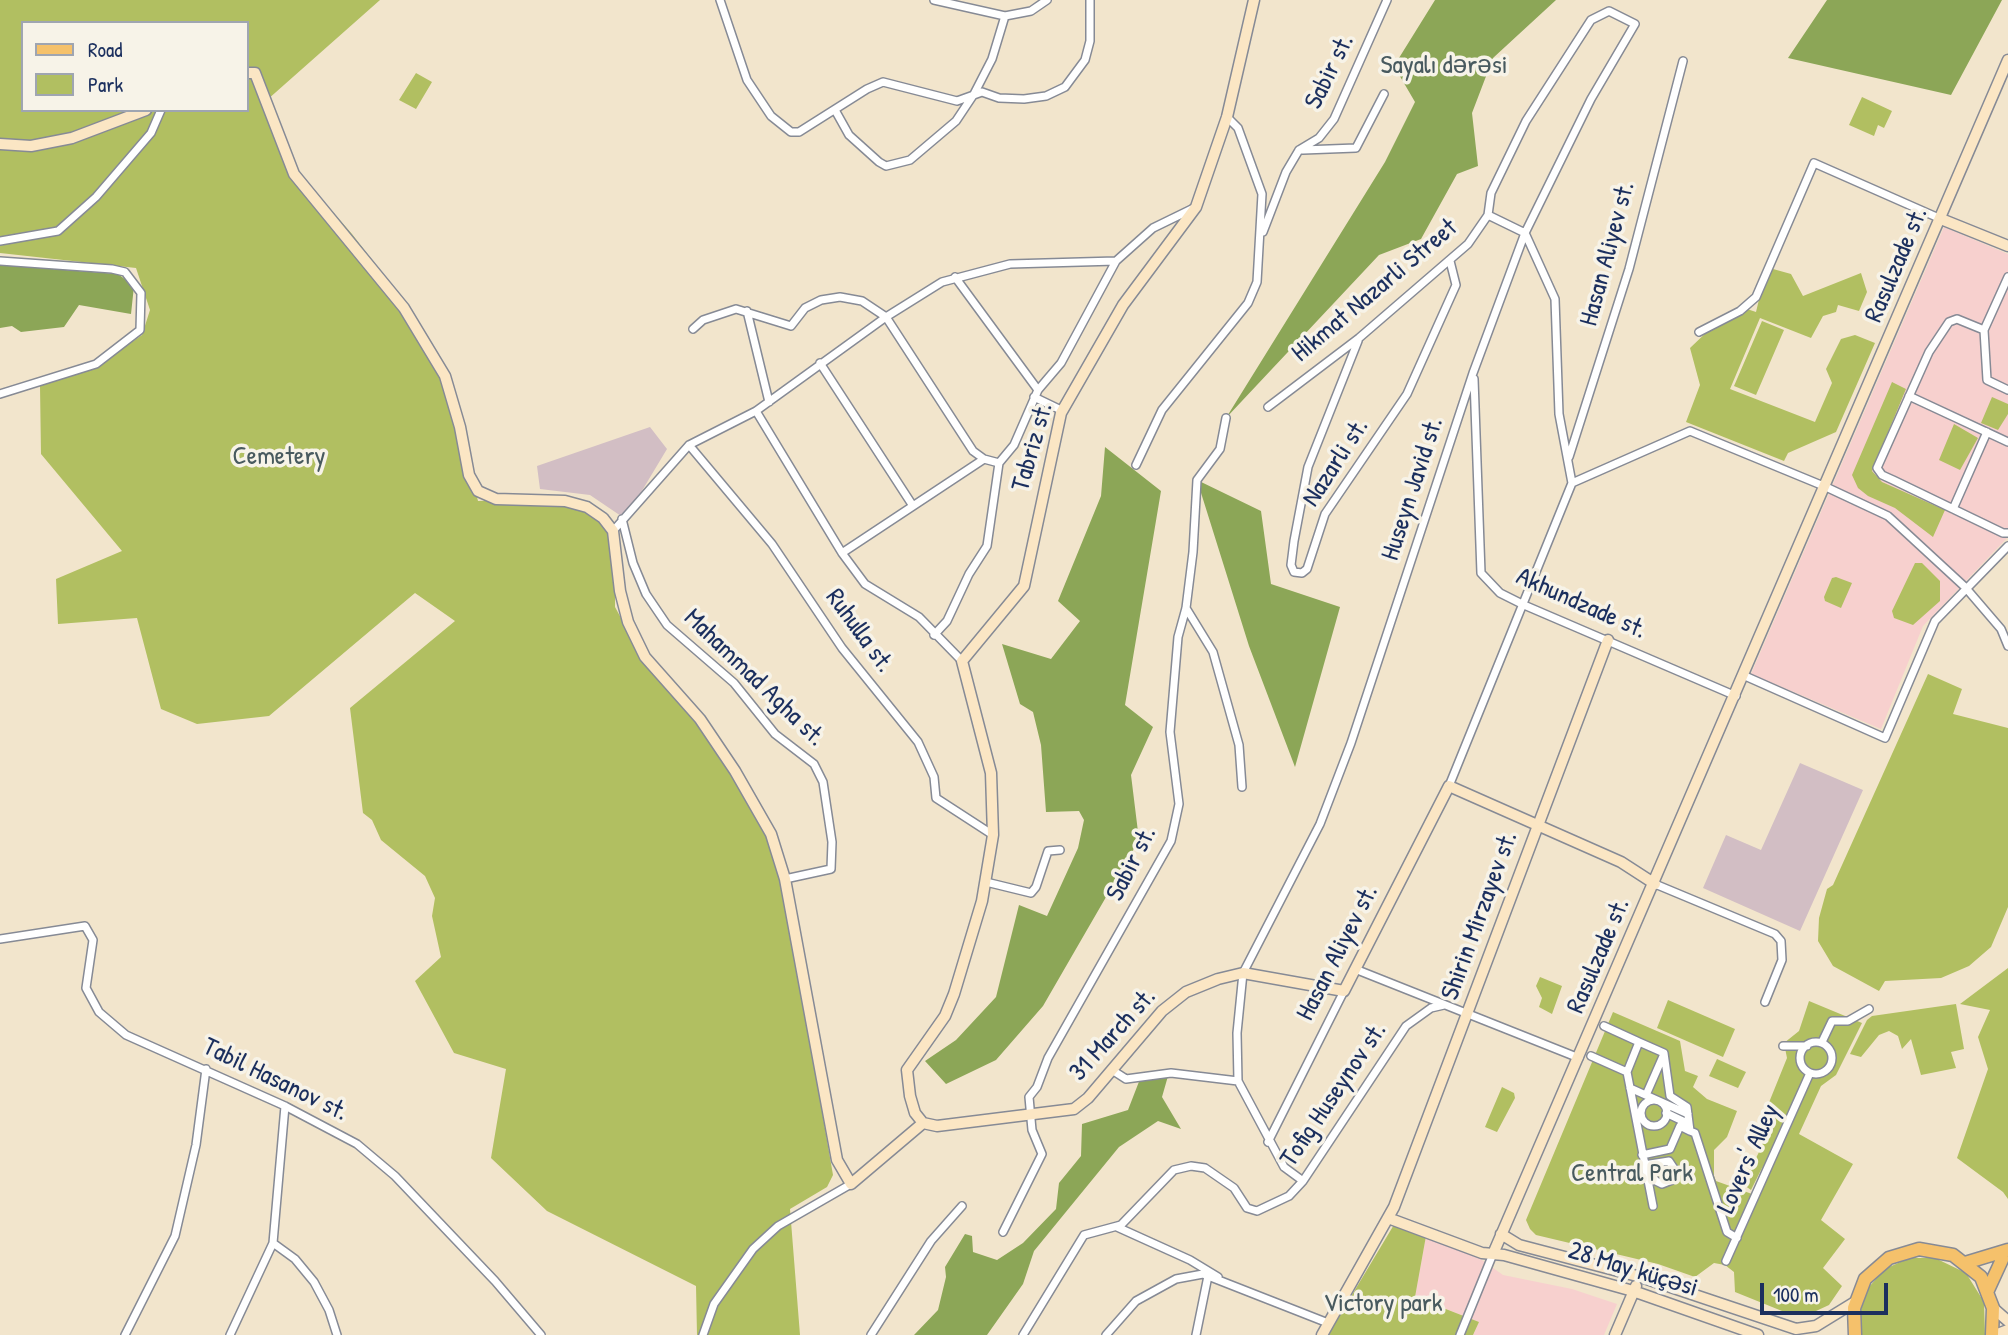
<!DOCTYPE html>
<html>
<head>
<meta charset="utf-8">
<style>
	body { margin:0 }
	#map { position:relative; width:2008px; height:1335px; overflow:hidden; background:#f2e5cc; font-family:"Patrick Hand",sans-serif }
	canvas { display:block }
	.legend { position:absolute; left:21px; top:21px; width:228px; height:91px; box-sizing:border-box; background:#f7f3e8; border:2px solid #9fa5b1; margin:0; padding:9px 12px; list-style:none; font-size:21px; color:#1b2f5e }
	.legend li { display:flex; align-items:center; gap:14px; height:35px }
	.legend b { width:35px; border:2px solid #9fa5b1 }
	.scale { position:absolute; left:1760px; top:1283px; width:128px; height:32px; box-sizing:border-box; border:4px solid #1b2f5e; border-top:0; padding-left:9px; font-size:21px; line-height:24px; white-space:nowrap; color:#1b2f5e; -webkit-text-stroke:5px #f7f3e8; paint-order:stroke }
</style>
</head>
<body>
<div id="map">
<canvas width="2008" height="1335"></canvas>
<ul class="legend">
<li><b style="height:9px;background:#f5c16b"></b>Road</li>
<li><b style="height:19px;background:#b1bf61"></b>Park</li>
</ul>
<div class="scale">100 m</div>
</div>
<script>
const ctx = document.querySelector('canvas').getContext('2d');
ctx.lineJoin = 'round';
function fill(path, color) { ctx.fillStyle = color; ctx.fill(path, 'evenodd'); }
const shape = rows => new Path2D(rows.map(r => 'M' + r).join(''));
function strokePath(path, color, width, dash) { ctx.strokeStyle = color; ctx.lineWidth = width; ctx.lineCap = dash ? 'butt' : 'round'; ctx.setLineDash(dash || []); ctx.stroke(path); }
function write(font, color, halo, rows, align = 'center') {
  ctx.font = font + ' "Patrick Hand",sans-serif'; ctx.lineWidth = 7; ctx.setLineDash([]); ctx.textBaseline = 'middle'; ctx.strokeStyle = halo; ctx.fillStyle = color; for (const [text, x, y, turn = 0] of rows) {
    ctx.save(); ctx.translate(x, y); ctx.rotate((+turn || 0) * Math.PI / 180); ctx.textAlign = isNaN(turn) ? turn : align; if (halo) ctx.strokeText(text, 0, 0); ctx.fillText(text, 0, 0); ctx.restore();
  }
}
fill(shape([
	[1944,227,2008,254,2008,537,1923,626,1881,729,1751,674],
	[1426,1236,1479,1258,1503,1275,1572,1289,1617,1304,1604,1335,1473,1335,1479,1322,1415,1297]
]), '#f7d0ce');
fill(shape([
	[650,427,667,449,640,494,621,516,590,495,540,489,537,466],
	[1800,763,1863,790,1800,931,1703,888,1726,835,1761,850]
]), '#d2bec4');
fill(shape([
	[0,0,380,0,267,100,279,150,352,234,406,304,452,393,478,501,534,499,575,502,607,527,615,574,615,607,640,653,699,721,766,827,781,873,833,1175,827,1187,790,1209,800,1335,697,1335,696,1286,547,1211,491,1158,506,1069,454,1053,415,981,441,957,432,916,435,898,425,876,381,840,372,820,363,813,350,708,455,621,415,593,269,716,197,724,161,709,137,618,58,624,56,579,122,551,41,454,40,386,96,367,142,335,150,310,136,268,0,253],
	[23,23,247,23,247,110,23,110],
	[416,73,432,82,416,109,399,100],
	[1862,97,1892,111,1884,128,1878,125,1874,136,1849,125],
	[1773,269,1791,274,1803,296,1861,273,1867,292,1859,311,1838,305,1836,312,1823,316,1811,338,1760,318,1730,389,1815,422,1832,383,1826,369,1841,339,1855,335,1875,343,1836,432,1788,453,1784,461,1686,422,1700,385,1690,348,1711,328,1747,309,1756,312,1762,287,1769,271],
	[1762,321,1784,330,1756,395,1734,386],
	[1892,382,1906,389,1872,471,1882,482,1945,510,1933,537,1895,508,1868,496,1858,488,1852,475],
	[1992,397,2008,404,2008,414,1998,430,1981,423],
	[1954,424,1978,438,1960,470,1939,460],
	[1915,563,1922,563,1940,581,1940,601,1913,625,1894,618,1892,611],
	[1836,577,1852,583,1841,608,1825,601,1824,597,1832,578],
	[1928,674,1962,689,1953,714,2008,728,2008,907,1991,947,1969,966,1941,978,1885,981,1879,991,1833,966,1818,941,1819,918,1827,889,1833,885],
	[2008,968,2008,1199,2003,1192,1957,1158,1988,1069,1978,1037,1990,1010,1960,1004],
	[1540,977,1562,986,1552,1014,1539,1007,1542,998,1536,986],
	[1668,1000,1735,1029,1723,1057,1657,1028],
	[1809,1001,1862,1023,1836,1075,1821,1086,1799,1134,1853,1164,1821,1220,1845,1239,1823,1268,1842,1286,1829,1305,1816,1311,1787,1313,1735,1292,1734,1272,1725,1265,1714,1263,1695,1277,1658,1264,1536,1235,1530,1229,1526,1220,1613,1012,1680,1041,1685,1071,1698,1076,1693,1087,1707,1099,1737,1111,1727,1137,1714,1150,1714,1176,1716,1181,1752,1194,1763,1166,1751,1190,1741,1183,1752,1162,1745,1157,1747,1153,1756,1158,1759,1152,1753,1142,1787,1058,1784,1043,1799,1031],
	[1956,1004,1964,1049,1951,1052,1956,1068,1921,1075,1911,1039,1902,1049,1898,1036,1889,1031,1879,1035,1861,1057,1850,1054,1867,1020,1872,1016],
	[1717,1059,1746,1072,1738,1088,1709,1076],
	[1502,1087,1514,1093,1515,1098,1497,1132,1485,1127],
	[1395,1223,1426,1236,1415,1297,1479,1322,1473,1335,1328,1335],
	[1909,1258,1935,1258,1966,1273,1984,1302,1985,1335,1861,1335,1860,1313,1868,1288,1885,1269]
]), '#b1bf61');
fill(shape([
	[1435,0,1556,0,1493,58,1472,113,1478,166,1457,174,1421,239,1379,255,1226,418,1385,162,1415,102,1394,66],
	[1827,0,2002,0,1951,95,1788,58],
	[0,265,118,274,134,286,131,314,79,305,64,327,21,332,12,326,0,328],
	[1105,447,1161,491,1125,705,1153,727,1131,775,1139,840,1043,1006,996,1060,946,1084,925,1061,956,1040,996,997,1019,905,1047,916,1078,848,1084,820,1079,811,1046,812,1041,745,1033,712,1020,704,1002,644,1051,659,1080,621,1058,601,1101,496],
	[1197,480,1261,511,1271,584,1340,607,1295,767,1249,646],
	[1168,1076,1162,1097,1181,1129,1158,1121,1119,1147,1034,1251,1023,1284,987,1335,914,1335,938,1310,946,1277,945,1267,965,1234,972,1236,973,1252,997,1260,1023,1243,1056,1209,1059,1183,1081,1156,1082,1124,1128,1110,1140,1079]
]), '#8ca657');
const street = shape([
	[720,0,747,80,771,116,791,132,799,132,867,89,883,82,957,101,982,92,999,98,1024,99,1046,96,1065,87,1085,60,1090,41,1090,0],
	[934,0,1005,16,1031,11,1047,0],
	[835,110,849,135,879,162,886,166,910,160,956,121,974,94,992,59,1005,16],
	[1299,150,1319,138,1334,119,1387,0],
	[1303,150,1356,148,1384,94],
	[1263,232,1286,172,1299,150],
	[0,241,58,231,96,197,151,133,161,110],
	[0,261,112,269,125,272,141,293,140,330,96,364,0,394],
	[955,277,1038,390],
	[747,311,769,402],
	[693,329,703,320,736,309,791,326,805,308,821,300,840,297,862,301,886,317,973,451,984,459,999,463],
	[1984,330,2008,277],
	[1699,332,1740,311,1756,297,1814,163,1941,219],
	[1358,341,1308,467,1294,541,1291,565,1294,572,1302,573,1307,569,1325,514,1407,394,1456,285,1450,261],
	[820,363,913,506],
	[1474,379,1481,573,1500,593,1524,605,1736,696],
	[2008,390,1987,380,1984,330,1957,319,1949,322,1929,352,1877,468,1882,475,1893,480,2003,533,2008,533],
	[1909,396,2008,442],
	[1034,397,1063,411],
	[1268,407,1359,338,1468,244,1488,215,1491,193,1526,121,1591,20,1609,11,1635,24,1591,99,1525,233,1473,373,1351,743,1320,824,1243,973,1237,1033,1238,1081,1284,1167,1303,1181],
	[756,411,842,553,865,584,919,617,962,661],
	[689,445,772,544,842,648,918,742,934,777,936,798,993,835],
	[1569,457,1629,269,1683,61],
	[1136,465,1162,410,1248,303,1257,282,1262,194,1238,128,1227,117],
	[1572,483,1690,431,1826,487,1888,516,1965,587,2001,629,2008,646],
	[1953,509,1987,432],
	[622,519,633,563,646,594,667,625,734,683,775,734,814,764,823,782,832,842,831,869,785,879],
	[613,531,689,445,756,411,886,317,942,282,1010,264,1116,261,1153,228,1194,208],
	[842,553,984,459],
	[1186,608,1213,652,1239,745,1242,787],
	[934,635,947,621,969,574,987,546,999,463,1014,445,1038,390,1061,363,1116,261],
	[1745,676,1885,738,1935,621,2008,546],
	[1449,786,1572,483,1559,414,1555,299,1525,233,1488,215],
	[986,882,1031,893,1036,887,1048,851,1060,850],
	[1655,884,1775,934,1781,941,1782,960,1765,1002],
	[0,939,85,926,93,940,86,988,99,1012,126,1035,285,1106,357,1144,395,1176,495,1281,541,1335],
	[1355,969,1579,1058],
	[1604,1026,1639,1042,1627,1072,1653,1206],
	[1639,1042,1664,1053,1670,1096,1687,1107,1690,1131,1680,1126,1670,1149,1642,1155],
	[1822,1042,1832,1021,1848,1021,1869,1009],
	'1800 1058a16 16 0 1 1 32 0a16 16 0 1 1-32 0Z',
	[1783,1046,1807,1046],
	[1591,1056,1627,1072],
	[1112,1070,1126,1079,1171,1073,1238,1081],
	[1630,1088,1688,1114],
	[1646,1095,1664,1054],
	'1641 1113a13 13 0 1 1 26 0a13 13 0 1 1-26 0Z',
	[1666,1113,1689,1124],
	[1690,1131,1695,1133,1727,1232,1737,1238],
	[1268,1142,1344,991],
	[1644,1165,1669,1161,1675,1170,1672,1180,1662,1184,1656,1181,1652,1176,1653,1166],
	[1117,1227,1190,1260,1218,1277],
	[1003,1232,1042,1154,1032,1130,1029,1097,1037,1087,1048,1058,1171,841,1179,804,1170,732,1178,637,1186,608,1193,552,1197,480,1220,449,1226,418],
	[273,1243,295,1259,314,1282,329,1310,337,1335],
	[1726,1261,1810,1073],
	[125,1335,175,1236,196,1145,206,1069],
	[230,1335,273,1243,285,1106],
	[703,1335,714,1304,753,1249,778,1226,851,1184],
	[871,1335,931,1241,962,1206],
	[1023,1335,1084,1235,1121,1225,1174,1170,1191,1166,1205,1168,1234,1188,1247,1208,1257,1211,1289,1196,1303,1181,1406,1026,1431,1008,1444,1005],
	[1106,1335,1136,1301,1176,1279,1203,1274,1328,1323],
	[1196,1335,1208,1276],
	[1460,1335,1493,1254]
]);
const secondary = shape([
	[247,73,255,73,294,174,404,308,445,376,460,427,469,475,478,491,496,499,565,501,587,507,603,518,613,531,620,591,628,622,645,657,700,719,735,771,771,834,785,879,837,1160,851,1184,923,1123,937,1126,1074,1109,1088,1098,1162,1011,1186,992,1218,979,1243,973,1344,991,1449,786,1621,862,1655,884],
	[0,144,31,146,72,138,146,110],
	[1941,219,2008,246],
	[923,1123,915,1113,910,1096,907,1070,945,1016,954,994,982,901,993,835,991,773,962,661,1024,586,1061,413,1123,305,1196,207,1227,117,1254,0],
	[1388,1218,1482,1253,1504,1255,1633,1291,1758,1335],
	[1501,1234,1519,1245,1641,1277,1796,1329,1816,1326,1855,1302],
	[1493,1254,2008,60],
	[1993,1308,2008,1321],
	[1322,1335,1394,1207,1608,640],
	[1615,1335,1636,1286],
	[1995,1335,2008,1330]
]);
const primary = shape([
	[1965,1263,2008,1250],
	[1988,1290,2006,1251],
	[1855,1335,1854,1308,1865,1279,1889,1258,1919,1249,1953,1255,1981,1277,1993,1308,1992,1335]
]);
strokePath(street, '#868a95', 10);
strokePath(secondary, '#868a95', 13);
strokePath(primary, '#868a95', 15);
strokePath(street, '#fff', 7);
strokePath(secondary, '#fbe6c4', 10);
strokePath(primary, '#f5c16b', 12);
write('26px', '#485a5f', '#f7f3e8', [
	["Sayalı dərəsi",1444,66],
	["Cemetery",279,457],
	["Central Park",1632,1174],
	["Victory park",1383,1304]
]);
write('26px', '#1b2f5e', '#f7f3e8', [
	["Sabir st.",1330,72,-64],
	["Hasan Aliyev st.",1608,254,-75],
	["Rasulzade st.",1897,265,-67],
	["Hikmat Nazarli Street",1375,291,-40],
	["Tabriz st.",1033,447,-74],
	["Nazarli st.",1336,463,-57],
	["Huseyn Javid st.",1413,489,-72],
	["Akhundzade st.",1581,604,24],
	["Ruhulla st.",859,631,54],
	["Mahammad Agha st.",754,678,44],
	["Sabir st.",1132,864,-63],
	["Shirin Mirzayev st.",1480,916,-70],
	["Hasan Aliyev st.",1338,953,-63],
	["Rasulzade st.",1599,956,-67],
	["31 March st.",1113,1035,-48],
	["Tabil Hasanov st.",275,1080,26],
	["Tofig Huseynov st.",1334,1095,-56],
	["Lovers' Alley",1749,1159,-66],
	["28 May küçəsi",1633,1270,17]
]);
</script>
</body>
</html>
